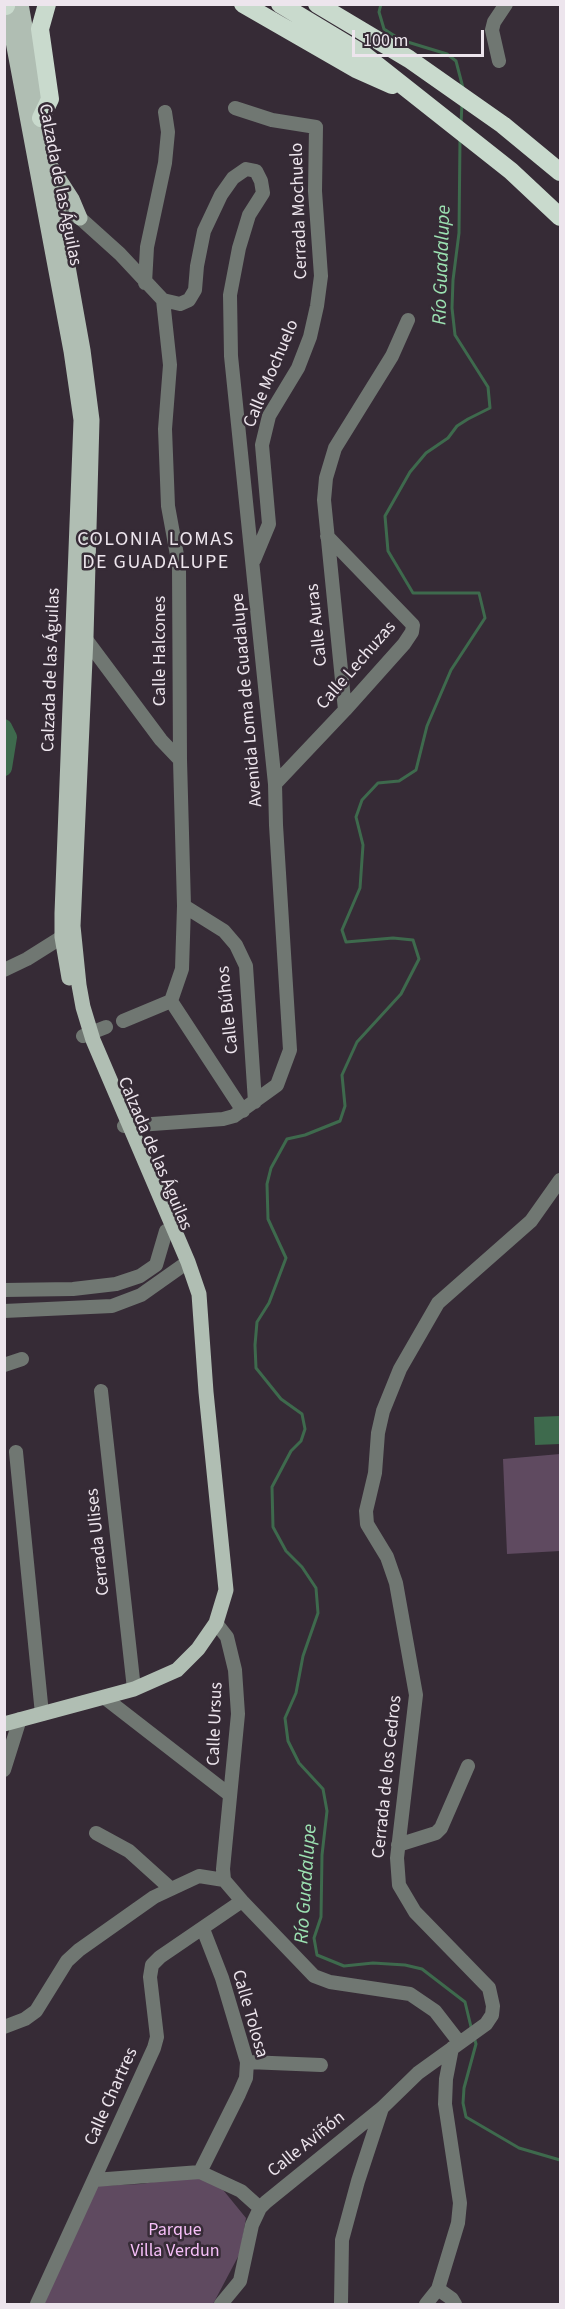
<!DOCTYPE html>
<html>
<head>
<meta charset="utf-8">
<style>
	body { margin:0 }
	#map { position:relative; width:565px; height:2309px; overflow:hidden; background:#362b36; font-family:"Source Sans 3",sans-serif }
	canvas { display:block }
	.frame { position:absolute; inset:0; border:6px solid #ede5ed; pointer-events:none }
	.scale { position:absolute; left:352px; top:30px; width:132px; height:27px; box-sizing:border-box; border:3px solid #ede5ed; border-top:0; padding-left:8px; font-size:18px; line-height:21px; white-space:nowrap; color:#ede5ed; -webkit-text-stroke:4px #362b36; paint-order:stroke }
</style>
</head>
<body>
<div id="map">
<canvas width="565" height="2309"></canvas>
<div class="frame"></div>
<div class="scale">100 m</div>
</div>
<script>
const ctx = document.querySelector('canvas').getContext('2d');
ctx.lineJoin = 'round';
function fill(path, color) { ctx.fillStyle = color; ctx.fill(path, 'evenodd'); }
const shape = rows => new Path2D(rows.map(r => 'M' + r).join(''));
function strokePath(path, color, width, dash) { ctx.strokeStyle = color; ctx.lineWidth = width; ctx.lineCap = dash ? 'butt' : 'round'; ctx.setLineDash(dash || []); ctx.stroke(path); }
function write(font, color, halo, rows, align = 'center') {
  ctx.font = font + ' "Source Sans 3",sans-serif'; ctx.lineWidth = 5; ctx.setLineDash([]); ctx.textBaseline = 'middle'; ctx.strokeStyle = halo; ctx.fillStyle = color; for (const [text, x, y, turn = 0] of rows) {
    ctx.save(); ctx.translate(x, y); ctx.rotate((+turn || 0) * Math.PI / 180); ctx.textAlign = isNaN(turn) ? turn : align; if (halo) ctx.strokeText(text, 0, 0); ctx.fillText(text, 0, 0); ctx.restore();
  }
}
fill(shape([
	[560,1454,560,1551,507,1554,503,1459],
	[191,2176,215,2180,246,2218,240,2253,213,2304,44,2304,97,2186,141,2184]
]), '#5f4a60');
fill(shape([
	[560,1416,560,1444,535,1445,534,1417]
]), '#3e6a4d');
strokePath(shape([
	[381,4,379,12,384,29,401,40,447,54,456,61,463,88],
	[461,124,462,103],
	[460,139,459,233,453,280,452,308,455,335,488,387,490,408,468,419,457,426,448,438,426,453,410,472,385,516,388,551,413,593,479,593,485,618,451,670,427,726,416,770,399,781,378,783,362,800,356,817,363,845,360,888,342,930,346,942,393,938,413,940,419,959,401,994,357,1042,342,1075,345,1106,340,1121,305,1135,287,1139,271,1168,267,1184,268,1219,286,1258,269,1303,257,1322,255,1345,256,1368,281,1399,302,1414,305,1429,301,1441,291,1451,272,1487,273,1527,286,1551,302,1567,316,1588,318,1613,303,1656,296,1693,285,1718,288,1741,299,1763,323,1789,327,1811,322,1855,321,1917,314,1938,317,1955,344,1966,373,1963,405,1965,422,1969,465,2002,472,2031],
	[474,2037,476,2044,464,2088,463,2103,466,2117,519,2148,560,2160]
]), '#3e6a4d', 3);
strokePath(shape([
	[4,727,9,737,4,768]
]), '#3e6a4d', 16);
strokePath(shape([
	[499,61,492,30,494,22,506,4],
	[235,108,272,120,316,127,315,191,321,276,317,306,310,337,298,368,269,416,262,445,269,524,254,560],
	[49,210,57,209,80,218,120,254,163,300,180,304,189,300,195,290,197,266,204,231,221,195,233,178,246,169,256,171,261,181,263,193,249,215,239,248,230,295,231,356,275,784,276,825,290,1050,277,1085,234,1116,223,1119,124,1126],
	[145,283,147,247,165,163,168,132,165,112],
	[82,634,161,740,180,760],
	[345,710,324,500,326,478,335,448,392,356,408,320],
	[275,784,345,710,404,644,412,632,413,625,327,536],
	[184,906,224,931,236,945,246,966,255,1102],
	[4,970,27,959,62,937,69,930],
	[171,1001,243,1111],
	[123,1021,171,1001,182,969,184,906,180,760,179,566,168,506,165,429,170,365,163,300],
	[83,1036,106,1027],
	[4,1290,73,1289,116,1284,140,1276,156,1265,166,1231],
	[4,1311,112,1306,141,1295,182,1266],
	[4,1365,22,1359],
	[101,1391,134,1689],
	[16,1452,42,1714],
	[216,1623,227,1637,235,1670,238,1714,223,1869,224,1880,242,1901,314,1976,330,1982,410,1994,435,2011,459,2042],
	[105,1698,230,1795],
	[4,1770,20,1719],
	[96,1833,129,1851,170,1888],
	[398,1845,436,1833,441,1828,468,1766],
	[4,2027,25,2019,36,2011,67,1961,79,1950,154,1897,199,1876,224,1880],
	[247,2062,321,2065],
	[200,2172,239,2094,246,2078,247,2062,222,1978,203,1929],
	[94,2180,200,2172,241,2191,260,2208],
	[438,2289,452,2299,455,2304],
	[37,2304,154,2048,157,2037,150,1977,152,1965,160,1957,242,1901],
	[221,2304,240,2281,252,2225,260,2208,266,2202,382,2108,418,2073,486,2024,492,2015,493,2006,489,1988,415,1912,399,1885,397,1858,416,1695,396,1583,387,1557,367,1524,366,1511,375,1473,378,1433,383,1411,400,1369,438,1303,531,1221,560,1180],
	[341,2304,342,2240,358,2181,382,2108],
	[426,2304,438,2289,458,2223,460,2203,445,2104,446,2079,452,2048]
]), '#707772', 14);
strokePath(shape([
	[6,4,71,351,81,420,62,913,62,937,69,978],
	[52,168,72,199,80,218],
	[4,1724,134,1689,177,1670,198,1649,216,1623,226,1590,206,1392,199,1294,188,1262,93,1040,83,1007,79,985,73,926,86,637,92,420,83,350,21,4]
]), '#b0beb3', 15);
strokePath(shape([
	[5,4,6,6],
	[243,4,356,69,392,85],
	[280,4,363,54,511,171,560,217],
	[317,4,409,59,503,125,560,172],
	[41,118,50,99,40,29,47,4]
]), '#c9dacd', 18);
write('18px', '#ede5ed', '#362b36', [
	["Calzada de las Águilas",59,185,79],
	["Cerrada Mochuelo",300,211,-92],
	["Calle Mochuelo",272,374,-67],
	["Calle Auras",318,625,-96],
	["Calle Halcones",161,651,-90],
	["Calle Lechuzas",357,666,-49],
	["Calzada de las Águilas",52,670,-88],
	["Avenida Loma de Guadalupe",248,700,-95],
	["Calle Búhos",229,1010,-96],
	["Calzada de las Águilas",154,1154,67],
	["Cerrada Ulises",99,1542,-96],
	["Calle Ursus",216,1724,-88],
	["Cerrada de los Cedros",388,1777,-84],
	["Calle Tolosa",249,2014,74],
	["Calle Chartres",112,2097,-66],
	["Calle Aviñón",307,2145,-39]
]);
write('18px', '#f6bff8', '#362b36', [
	["Parque",175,2231],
	["Villa Verdun",175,2252]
]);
write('italic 20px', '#9ce2b2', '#362b36', [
	["Río Guadalupe",443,265,-88],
	["Río Guadalupe",307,1884,-86]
]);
ctx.letterSpacing = '1.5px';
write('20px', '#ede5ed', '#362b36', [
	["COLONIA LOMAS",156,541],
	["DE GUADALUPE",156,564]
]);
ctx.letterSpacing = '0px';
</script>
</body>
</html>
